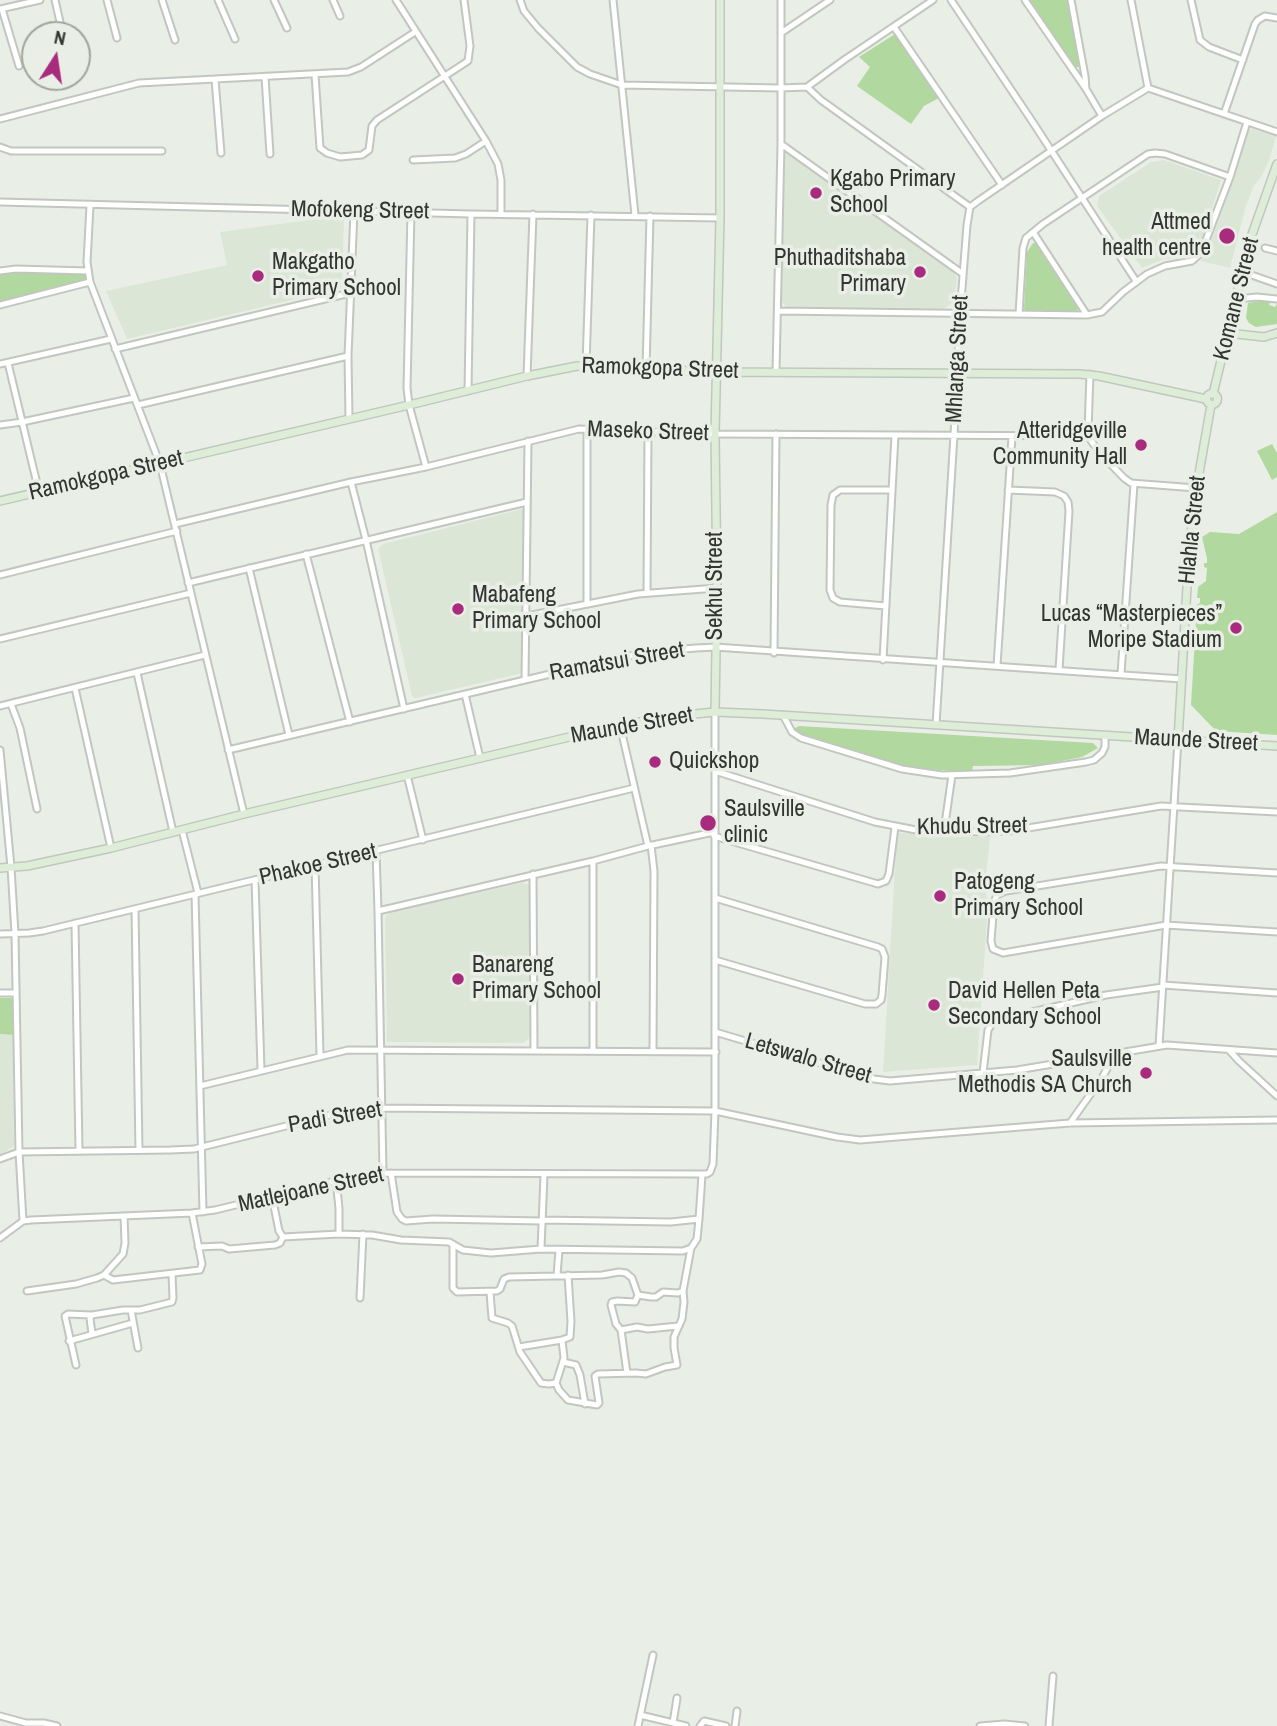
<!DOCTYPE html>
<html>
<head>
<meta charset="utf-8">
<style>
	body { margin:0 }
	#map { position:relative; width:1277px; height:1726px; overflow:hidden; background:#e9efe6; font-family:"Archivo Narrow",sans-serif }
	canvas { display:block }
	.north { position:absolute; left:21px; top:21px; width:70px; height:70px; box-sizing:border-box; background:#e9efe6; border:2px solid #a0a59e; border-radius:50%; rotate:12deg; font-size:19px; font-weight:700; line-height:28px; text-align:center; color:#323531 }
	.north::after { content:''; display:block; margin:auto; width:24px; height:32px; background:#a92b7d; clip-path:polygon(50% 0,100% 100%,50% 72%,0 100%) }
</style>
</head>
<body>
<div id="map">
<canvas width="1277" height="1726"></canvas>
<div class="north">N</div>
</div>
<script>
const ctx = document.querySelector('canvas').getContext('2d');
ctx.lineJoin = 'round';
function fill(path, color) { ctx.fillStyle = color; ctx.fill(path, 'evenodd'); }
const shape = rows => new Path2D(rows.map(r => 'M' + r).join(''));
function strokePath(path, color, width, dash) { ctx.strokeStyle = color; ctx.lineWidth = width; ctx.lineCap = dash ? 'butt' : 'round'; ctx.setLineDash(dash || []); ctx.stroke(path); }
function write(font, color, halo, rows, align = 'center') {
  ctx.font = font + ' "Archivo Narrow",sans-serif'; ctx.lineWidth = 7; ctx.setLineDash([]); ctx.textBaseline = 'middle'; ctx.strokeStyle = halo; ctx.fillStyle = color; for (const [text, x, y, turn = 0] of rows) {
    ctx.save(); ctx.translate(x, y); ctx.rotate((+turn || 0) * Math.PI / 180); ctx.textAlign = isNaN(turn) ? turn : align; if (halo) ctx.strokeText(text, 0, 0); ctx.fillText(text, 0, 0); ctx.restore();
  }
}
fill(shape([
	[1248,128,1276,136,1269,161,1260,179,1254,185,1246,206,1230,268,1201,261],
	[789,149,949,266,957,278,954,301,944,309,786,307,781,301,783,153],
	[1164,160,1221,180,1200,248,1187,258,1164,259,1142,268,1097,206,1099,196,1151,162],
	[339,216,344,219,342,288,127,339,106,291,227,265,220,232],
	[526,508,523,669,519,674,415,698,412,696,378,549,383,544],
	[897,833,990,837,985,887,988,905,977,1065,883,1072],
	[522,883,530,885,531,890,530,1038,523,1043,387,1042,385,920,386,916,391,912],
	[0,1034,13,1035,14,1146,0,1155]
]), '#dce6d7');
fill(shape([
	[1028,0,1068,0,1081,67,1074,67],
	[895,34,939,98,924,106,911,124,857,86,870,67,859,57],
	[1033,243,1037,243,1079,308,1074,313,1032,312,1026,311,1024,309,1027,252],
	[9,271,78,273,87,275,89,278,84,282,0,303,0,275],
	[1266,300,1270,302,1269,305,1275,307,1277,304,1277,324,1256,327,1249,323,1246,318,1248,303],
	[1272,444,1277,453,1277,477,1272,480,1257,451],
	[1277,512,1277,735,1216,731,1191,705,1197,604,1199,604,1200,602,1200,598,1197,598,1198,587,1206,581,1207,568,1204,567,1204,563,1207,563,1207,558,1202,537,1210,532,1239,534],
	[799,726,1093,743,1098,748,1082,757,1041,765,973,766,972,772,923,769,908,767,798,734,795,731,795,728],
	[0,998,13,998,13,1035,0,1034]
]), '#b1d89e');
const street = shape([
	[55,0,63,35],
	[107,0,117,38],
	[162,0,175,40],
	[218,0,235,39],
	[274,0,287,28],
	[333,0,340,16],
	[396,0,486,141,498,164,501,180,501,214],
	[520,0,524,11,538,28,577,67,590,74,622,85,780,88,807,87,844,60,933,0],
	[613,0,635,215],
	[951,0,1032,121,1136,281],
	[1025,0,1086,89,1102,116],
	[1071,0,1085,76,1086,89],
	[1131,0,1148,88],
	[1191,0,1200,40,1209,47,1243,60],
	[0,9,40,0],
	[2,9,19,66],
	[894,27,1002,185],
	[781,33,830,0],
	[315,75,320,148,327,153,340,157,362,155,369,150,372,126,377,120,468,61,470,46,464,0],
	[265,77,270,154],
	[215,79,221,153],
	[807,87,821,100,970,207],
	[1148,88,1277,132],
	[1224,114,1255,24,1258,20,1265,16,1277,18],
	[0,119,139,83,348,72,361,67,415,32],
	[781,144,963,274],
	[0,147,11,151,162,151],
	[413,160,455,158,466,154,486,141],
	[0,202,471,214,720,218],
	[90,206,87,262,90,282,160,464,244,814],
	[411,212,407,388,409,405,426,467],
	[1033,232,1087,315],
	[1265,248,1277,251],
	[0,271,16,269,88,271],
	[1243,272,1277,284],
	[1237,299,1257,297,1277,299],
	[0,305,90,282],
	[778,311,1087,315,1102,312,1123,292,1147,274,1165,266,1192,261,1201,253,1230,177,1247,122],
	[1019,314,1023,248,1026,238,1043,224,1148,154,1155,153,1165,154,1230,177],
	[115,349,350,293],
	[8,363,39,492],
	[0,364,111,339],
	[586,365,591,215],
	[646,369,650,216],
	[776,372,781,144,781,0],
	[1090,374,1088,431,1090,439,1099,452,1124,478,1131,483,1196,488],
	[527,376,533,214],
	[468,391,471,214],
	[138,405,348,356],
	[349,419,348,356,354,211],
	[0,425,22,422,134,398],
	[351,482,366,540,404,709],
	[1008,490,1055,492,1064,496,1068,502,1069,511,1059,670],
	[175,524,351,482,426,467,579,429,715,434,1089,436],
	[306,554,350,722],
	[249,568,289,735],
	[0,575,177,531],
	[188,583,527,502],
	[647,593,648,432],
	[587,604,587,429],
	[886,606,840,602,833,598,830,590,831,505,833,495,840,490,892,490],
	[527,616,638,594,717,588],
	[0,639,191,593],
	[774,653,776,434],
	[883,660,895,435],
	[997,666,1012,436],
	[137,673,173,832],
	[1121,674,1134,484],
	[525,680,528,441],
	[75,688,111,848],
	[465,694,480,758],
	[11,704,20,728,37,809],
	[0,706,205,655],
	[783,715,792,732,801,738,902,769,942,775,1010,773,1086,762,1094,760,1102,753,1105,747,1105,736],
	[620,725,648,846],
	[936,725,954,435,960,314,967,225,970,207,978,201,1102,116,1148,88],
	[0,750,11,867,15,934,19,1152,23,1221],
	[228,750,614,659,649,652,696,648,715,647,1182,679],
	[715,771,875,822,916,830,987,832,1010,831,1161,806,1277,812],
	[407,775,423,840],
	[182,830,198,893],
	[944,831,952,775],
	[714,836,878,884,886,881,889,874,895,827],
	[651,845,654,871,653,1051],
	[376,851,378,911,383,1173],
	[593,861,593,1050],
	[315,865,320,1055],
	[1277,873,1161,866,1006,891,997,895,994,902,991,941,993,949,1003,953,1166,925,1277,932],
	[533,874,534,1050],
	[255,880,261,1070],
	[195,894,203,1212],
	[715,898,878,947,882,949,885,957,882,995,881,1000,876,1004,865,1004,715,960],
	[135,909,139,1150],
	[378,911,593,861,648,846,714,832],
	[75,923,79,1151],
	[0,934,29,933,43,931,634,788],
	[1163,985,1277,993],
	[0,993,16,993],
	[715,1032,874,1079,890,1081,1017,1070,1167,1045,1277,1053],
	[1159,1046,1178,740],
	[1229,1050,1239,1061,1277,1096],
	[983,1073,988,1030,993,1022,997,1020,1106,995,1163,987],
	[200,1086,348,1050,716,1052],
	[1070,1123,1102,1078,1115,1054],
	[0,1159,19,1152,170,1150,194,1149,338,1113,381,1108,715,1111,837,1137,860,1140,1070,1123,1277,1120],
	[391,1173,397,1212,402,1219,406,1221,433,1219,542,1221],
	[336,1180,339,1208,339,1234],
	[272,1196,279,1231,283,1237,339,1234,372,1235,401,1240,449,1242,463,1250,491,1253,541,1249,683,1251,691,1248,697,1239,699,1219,702,1175],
	[542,1220,671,1222,699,1219],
	[0,1238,23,1221,31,1220,192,1213,215,1210,339,1180,383,1173,707,1174,710,1172,713,1164,715,1111,715,712],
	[453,1244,453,1288,457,1292,497,1291,500,1289,504,1279,509,1277,602,1275,619,1272,626,1273,632,1278,638,1295,651,1297,656,1297,663,1292,678,1293,683,1291,691,1248],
	[198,1247,222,1246,229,1249,275,1245,280,1243,283,1237],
	[541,1249,544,1175],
	[104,1275,113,1280,200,1270,202,1264,192,1213],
	[557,1275,559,1250],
	[27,1291,76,1284,97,1278,104,1275,123,1254,125,1243,124,1216],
	[490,1292,492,1318,508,1323,512,1326,520,1352,541,1383,549,1384,556,1383],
	[360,1298,363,1234],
	[131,1310,138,1348],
	[621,1330,637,1327,648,1329,678,1326],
	[92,1334,90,1318,92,1315,123,1310,140,1310,172,1302,173,1298,172,1274],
	[562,1340,564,1358,556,1383,559,1390,568,1400,597,1405,599,1403,595,1376,598,1374,636,1373,646,1374,665,1367,677,1365,674,1348,674,1337,682,1319,684,1302,683,1291],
	[69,1341,133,1323],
	[519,1347,562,1340,570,1337,571,1321,568,1275],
	[563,1362,576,1365,580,1375,585,1404],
	[76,1365,65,1316,68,1314,91,1315],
	[627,1373,621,1330,616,1324,611,1305,612,1302,617,1301,635,1302,638,1295],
	[640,1715,686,1726],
	[0,1716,26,1723,44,1723,57,1726],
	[673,1723,677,1698],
	[638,1726,653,1655],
	[700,1726,704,1721,726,1726],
	[735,1726,737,1711],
	[980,1726,1004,1724,1025,1726],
	[1049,1726,1053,1676]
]);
const secondary = shape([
	[1228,333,1264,337,1277,333],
	'1206.5 399a5.5 5.5 0 1 1 11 0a5.5 5.5 0 1 1-11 0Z',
	[1213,394,1250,240,1277,164],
	[0,501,409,405,527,376,577,366,716,372,1080,374,1099,376,1206,399],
	[715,712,717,588,715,434,720,218,720,0],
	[1178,740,1188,570,1194,502,1211,405],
	[0,868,27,866,111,848,244,814,620,725,695,714,715,712,763,714,1277,746]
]);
strokePath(street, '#c1c7be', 9);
strokePath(secondary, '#c1c7be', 10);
strokePath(street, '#fff', 5);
strokePath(secondary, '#deedd7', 7);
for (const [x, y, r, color] of [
	[816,193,7,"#a92b7d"],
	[1227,236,9,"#a92b7d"],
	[920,272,7,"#a92b7d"],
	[258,276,7,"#a92b7d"],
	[1141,445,7,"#a92b7d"],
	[458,609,7,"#a92b7d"],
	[1236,628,7,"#a92b7d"],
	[655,762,7,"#a92b7d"],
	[708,823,9,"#a92b7d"],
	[940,896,7,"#a92b7d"],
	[458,979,7,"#a92b7d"],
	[934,1005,7,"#a92b7d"],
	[1146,1073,7,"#a92b7d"]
]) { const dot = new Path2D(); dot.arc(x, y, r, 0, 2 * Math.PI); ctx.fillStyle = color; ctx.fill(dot); strokePath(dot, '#e9efe6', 2.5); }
write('23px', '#323531', '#e9efe6', [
	["Kgabo Primary",830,180],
	["School",830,206],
	["Attmed",1211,223,"right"],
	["health centre",1211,249,"right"],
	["Phuthaditshaba",906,259,"right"],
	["Primary",906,285,"right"],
	["Makgatho",272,263],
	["Primary School",272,289],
	["Atteridgeville",1127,432,"right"],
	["Community Hall",1127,458,"right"],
	["Mabafeng",472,596],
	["Primary School",472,622],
	["Lucas “Masterpieces”",1222,615,"right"],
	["Moripe Stadium",1222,641,"right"],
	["Quickshop",669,762],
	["Saulsville",724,810],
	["clinic",724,836],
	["Patogeng",954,883],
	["Primary School",954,909],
	["Banareng",472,966],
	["Primary School",472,992],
	["David Hellen Peta",948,992],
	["Secondary School",948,1018],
	["Saulsville",1132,1060,"right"],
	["Methodis SA Church",1132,1086,"right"]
], 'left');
write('23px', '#323531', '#e9efe6', [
	["Mofokeng Street",360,211,1],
	["Komane Street",1237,299,-76],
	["Mhlanga Street",958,359,-87],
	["Ramokgopa Street",660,369,2],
	["Maseko Street",648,432,2],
	["Ramokgopa Street",106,476,-13],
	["Hlahla Street",1193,530,-84],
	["Sekhu Street",716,586,-90],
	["Ramatsui Street",617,662,-10],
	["Maunde Street",632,726,-10],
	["Maunde Street",1196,741,3],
	["Khudu Street",972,827,-1],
	["Phakoe Street",318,865,-13],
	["Letswalo Street",808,1059,16],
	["Padi Street",335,1118,-10],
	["Matlejoane Street",311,1190,-12]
]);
</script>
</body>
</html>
